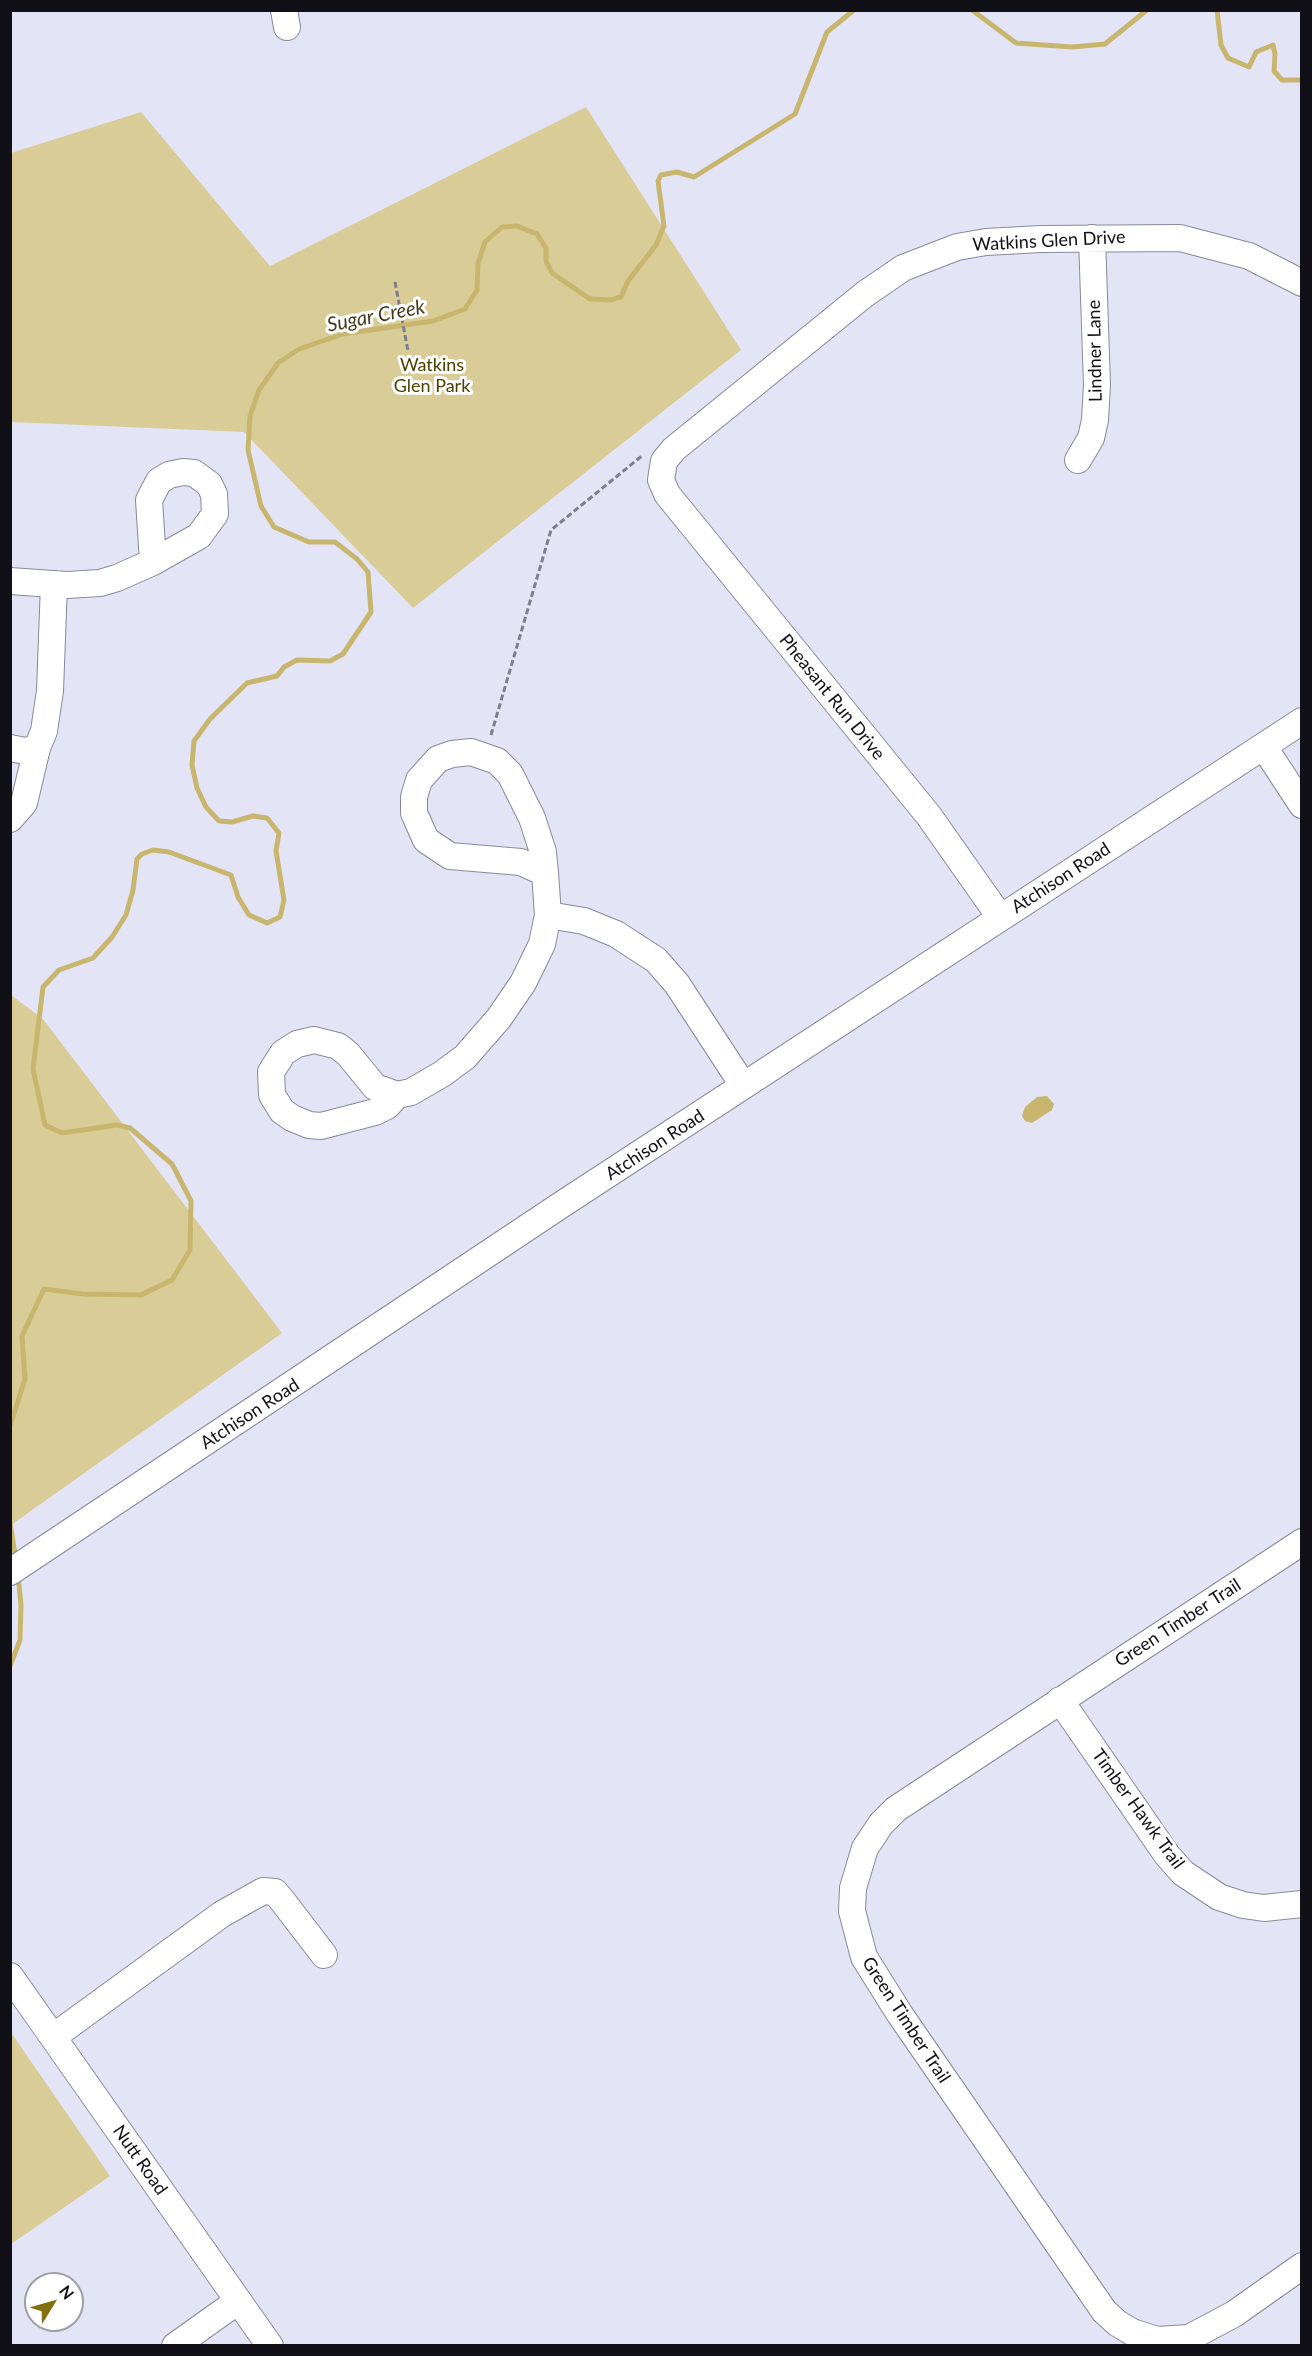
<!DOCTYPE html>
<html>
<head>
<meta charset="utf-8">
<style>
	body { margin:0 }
	#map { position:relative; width:1312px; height:2356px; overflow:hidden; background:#e3e5f7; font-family:Lato,sans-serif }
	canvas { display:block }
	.frame { position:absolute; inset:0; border:12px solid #101016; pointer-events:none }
	.north { position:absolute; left:24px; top:2272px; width:60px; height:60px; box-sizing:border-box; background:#fff; border:2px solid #9f9fa2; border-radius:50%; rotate:53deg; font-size:16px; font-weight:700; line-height:24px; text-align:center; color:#101016 }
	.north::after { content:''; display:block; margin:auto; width:21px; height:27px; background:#846f0d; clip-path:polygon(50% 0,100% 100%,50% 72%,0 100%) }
</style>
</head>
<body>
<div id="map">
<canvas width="1312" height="2356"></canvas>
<div class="frame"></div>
<div class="north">N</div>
</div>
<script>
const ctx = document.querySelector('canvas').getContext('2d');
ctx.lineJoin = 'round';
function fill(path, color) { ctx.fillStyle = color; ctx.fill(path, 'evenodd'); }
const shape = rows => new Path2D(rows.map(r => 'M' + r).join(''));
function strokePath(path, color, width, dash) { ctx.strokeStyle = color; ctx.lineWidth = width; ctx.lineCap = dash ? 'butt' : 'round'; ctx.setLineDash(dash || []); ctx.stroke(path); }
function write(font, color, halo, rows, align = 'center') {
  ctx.font = font + ' Lato,sans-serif'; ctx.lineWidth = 6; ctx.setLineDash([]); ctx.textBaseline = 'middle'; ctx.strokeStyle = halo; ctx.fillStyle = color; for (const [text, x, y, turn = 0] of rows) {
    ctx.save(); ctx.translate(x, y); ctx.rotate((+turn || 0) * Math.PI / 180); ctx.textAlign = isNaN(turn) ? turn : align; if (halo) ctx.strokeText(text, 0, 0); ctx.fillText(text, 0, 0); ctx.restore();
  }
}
fill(shape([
	[586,107,741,350,413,608,244,432,11,422,11,153,141,112,270,266],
	[11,995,43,1019,282,1333,11,1525],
	[10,2031,110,2176,11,2244,10,2244]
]), '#d9cc97');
fill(shape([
	[1047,1096,1054,1104,1052,1110,1032,1123,1025,1121,1022,1116,1025,1107,1037,1097]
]), '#c9b66e');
strokePath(shape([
	[972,10,1016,43,1072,47,1105,44,1147,10],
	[1217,10,1221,45,1228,58,1249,67,1256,52,1273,45,1275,54,1274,71,1282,80,1302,80],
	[10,1426,25,1379,22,1336,44,1289,83,1294,141,1295,172,1280,190,1250,191,1201,172,1164,130,1128,117,1125,62,1133,45,1125,33,1069,43,987,59,970,93,958,112,937,126,915,133,890,137,859,142,854,153,850,169,852,231,875,238,897,249,915,267,923,280,917,284,900,276,851,279,833,267,818,253,816,232,822,219,821,206,807,197,788,192,765,194,741,210,719,247,683,277,676,284,667,297,660,330,661,343,654,371,612,368,572,357,559,335,542,309,542,274,527,261,506,248,450,250,416,259,390,278,363,299,349,343,334,433,321,465,309,477,290,478,263,485,242,502,227,517,226,537,234,546,248,546,261,552,273,590,299,610,300,621,297,628,281,656,245,664,226,658,181,661,175,677,172,694,177,795,114,827,32,854,10],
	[10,1523,16,1560],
	[10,1666,20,1640,21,1605,18,1575]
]), '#c9b66e', 5);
const minor = shape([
	[284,10,287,27],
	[1078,460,1091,438,1095,420,1097,385,1092,238],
	[183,472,194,473,209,484,214,494,215,514,199,536,153,562,149,500,159,481,169,475,183,472],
	[10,581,67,585,100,583,117,578,153,562],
	[1264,747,1302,805],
	[10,748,25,751,37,748,24,803,10,819],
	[37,748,44,731,50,691,54,584],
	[471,752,497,761,510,774,532,818,543,852,545,873,521,862,450,856,426,840,414,813,414,797,419,780,438,759,452,754,471,752],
	[548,915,584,921,616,934,656,960,677,984,743,1085],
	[1000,917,929,816,667,494,661,480,664,461,674,449,865,294,903,268,957,247,986,242,1041,239,1180,238,1249,256,1302,283],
	[314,1040,338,1046,348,1054,375,1087,397,1095,387,1106,375,1112,321,1126,309,1125,292,1118,282,1111,272,1095,271,1072,283,1053,297,1044,314,1040],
	[397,1095,411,1092,442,1074,465,1057,499,1018,523,983,542,944,548,915,545,873],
	[1302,1542,896,1809,881,1824,865,1848,853,1888,852,1911,864,1957,899,2013,1104,2311,1117,2323,1132,2332,1157,2340,1189,2338,1234,2314,1302,2266],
	[10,1572,564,1203,1302,721],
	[1060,1700,1167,1855,1183,1873,1219,1897,1243,1905,1264,1908,1302,1904],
	[10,1976,270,2346],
	[53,2037,222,1914,263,1891,275,1892,281,1899,324,1955],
	[175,2346,238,2301]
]);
strokePath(minor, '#878999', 28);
strokePath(shape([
	[395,282,408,351],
	[491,735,551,530,643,455]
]), '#7e7f8b', 3, [6, 3]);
strokePath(minor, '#fff', 26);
write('18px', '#101016', '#fff', [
	["Watkins Glen Drive",1049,241,-3],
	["Lindner Lane",1095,351,-91],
	["Pheasant Run Drive",832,697,51],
	["Atchison Road",1061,878,-33],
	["Atchison Road",655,1145,-33],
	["Atchison Road",250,1414,-33],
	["Green Timber Trail",1178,1623,-33],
	["Timber Hawk Trail",1138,1809,54],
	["Green Timber Trail",906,2020,57],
	["Nutt Road",140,2160,55]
]);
write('18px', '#4c3f01', '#fff', [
	["Watkins",432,365],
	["Glen Park",432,386]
]);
write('italic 20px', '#433a1a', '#fff', [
	["Sugar Creek",376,316,-11]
]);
</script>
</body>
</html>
